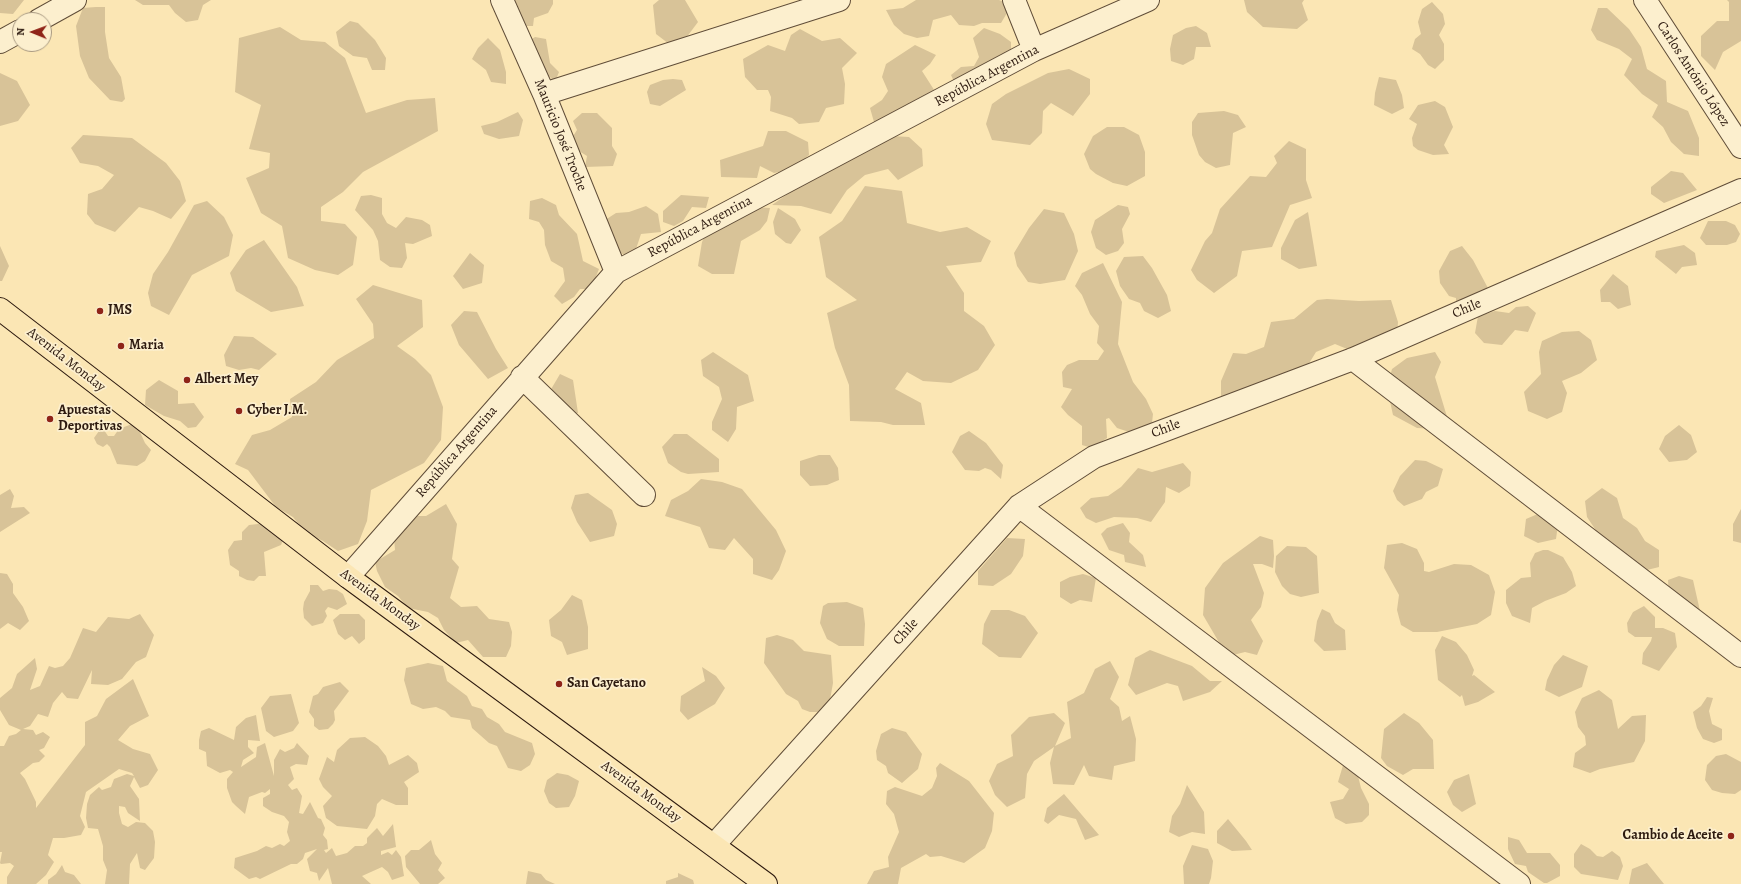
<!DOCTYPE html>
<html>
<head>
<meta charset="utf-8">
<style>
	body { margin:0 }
	#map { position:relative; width:1741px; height:884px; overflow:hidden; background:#fbe6b4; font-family:Alegreya,serif }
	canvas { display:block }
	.north { position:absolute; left:12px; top:12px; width:40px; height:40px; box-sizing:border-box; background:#fcefce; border:1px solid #a99a82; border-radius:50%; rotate:271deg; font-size:11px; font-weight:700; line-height:16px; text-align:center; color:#2d1a0f }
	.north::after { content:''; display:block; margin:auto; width:14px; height:18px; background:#8f2418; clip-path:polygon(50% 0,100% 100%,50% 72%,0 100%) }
</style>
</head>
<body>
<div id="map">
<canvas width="1741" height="884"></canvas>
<div class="north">N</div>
</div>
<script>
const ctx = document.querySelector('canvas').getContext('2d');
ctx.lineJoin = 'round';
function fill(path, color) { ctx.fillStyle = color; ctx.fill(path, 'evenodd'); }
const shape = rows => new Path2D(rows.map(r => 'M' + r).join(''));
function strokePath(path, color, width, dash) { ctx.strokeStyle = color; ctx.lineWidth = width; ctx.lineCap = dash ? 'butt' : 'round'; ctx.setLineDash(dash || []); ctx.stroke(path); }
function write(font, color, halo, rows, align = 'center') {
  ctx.font = font + ' Alegreya,serif'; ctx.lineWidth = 3.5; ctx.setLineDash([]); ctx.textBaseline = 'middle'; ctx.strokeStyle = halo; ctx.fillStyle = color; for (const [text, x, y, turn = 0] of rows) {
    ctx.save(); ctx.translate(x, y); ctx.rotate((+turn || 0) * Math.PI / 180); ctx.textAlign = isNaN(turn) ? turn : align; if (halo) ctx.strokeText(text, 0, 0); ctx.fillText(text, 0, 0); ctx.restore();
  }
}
fill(shape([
	[0,0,24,0,13,14,0,13],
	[135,0,211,0,203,5,198,20,186,22,175,13,169,5,143,5],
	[512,0,553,0,553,4,548,13,534,18,533,26,522,26],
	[659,0,685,0,698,22,677,50,656,34,653,5],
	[916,0,999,0,1004,2,1007,13,1001,23,982,23,974,26,959,25,951,15,933,20,929,36,917,38,904,34,894,25,886,10,903,8],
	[1244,0,1304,0,1302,3,1308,20,1297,29,1263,27,1247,12],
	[1727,0,1741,0,1741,41,1723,52,1715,70,1701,56,1701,36,1717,21,1729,21,1729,2],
	[1432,2,1443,14,1445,24,1439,35,1444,44,1444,60,1435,69,1428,65,1420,54,1412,49,1415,39,1421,34,1418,22,1422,9],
	[96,7,105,7,105,32,109,58,121,77,125,99,122,102,110,100,89,78,80,56,76,26,83,8],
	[1598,8,1607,8,1629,29,1641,47,1647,69,1666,81,1667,102,1688,111,1699,138,1699,156,1684,154,1671,142,1663,127,1652,117,1658,105,1642,94,1624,75,1632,59,1619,49,1597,40,1591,30],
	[350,21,358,23,375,40,386,58,385,70,372,70,367,58,353,56,339,46,336,32],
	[1196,26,1207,33,1211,47,1196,47,1194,59,1183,65,1171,61,1170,49,1173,35,1186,28],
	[280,27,301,40,325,42,345,58,366,113,407,100,435,98,438,131,363,172,343,192,321,207,321,221,345,224,357,237,353,265,338,275,315,270,288,258,282,226,261,213,246,178,269,168,270,153,249,149,261,105,235,92,239,38],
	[984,28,1000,34,1011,42,1011,69,956,86,951,75,961,67,974,66,979,57,973,38],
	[800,29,822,41,840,38,857,53,842,68,845,84,844,104,826,108,819,122,799,124,792,118,770,111,771,97,768,90,757,90,745,77,743,59,768,45,785,51,791,35],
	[535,37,546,39,550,63,559,72,555,82,542,69,529,41],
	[488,38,500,50,506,72,506,84,491,82,486,70,472,59,478,48],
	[915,45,936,55,930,64,922,71,938,96,942,111,881,126,874,122,870,108,882,100,888,91,882,77,886,64],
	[1069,69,1090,79,1090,94,1073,116,1051,103,1043,111,1042,133,1030,145,992,140,986,124,992,104,1006,94,1048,73],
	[0,73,17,81,30,105,18,121,0,126],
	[1379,77,1396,80,1402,95,1404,108,1392,114,1374,105,1375,93],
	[673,79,682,80,686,90,660,106,650,104,647,92,650,85,663,80],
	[1435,101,1445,107,1453,127,1444,145,1449,154,1433,155,1418,150,1413,146,1412,138,1417,124,1409,119,1418,105],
	[1224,111,1238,115,1246,127,1233,133,1230,165,1216,168,1205,162,1199,155,1192,135,1192,122,1198,113],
	[518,112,523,120,519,136,499,139,484,134,481,126,497,122],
	[582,113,597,113,612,128,612,146,617,154,613,166,585,167,587,156,568,144,577,130,573,121],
	[1107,127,1124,127,1139,135,1145,152,1145,176,1127,186,1113,183,1096,174,1090,169,1084,154,1093,136],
	[768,131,786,131,808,142,809,155,793,169,774,173,760,166,757,178,721,177,720,160,763,146],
	[83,135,132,138,166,163,180,181,186,201,171,219,153,211,139,207,115,232,95,224,87,214,88,194,102,189,114,175,98,166,80,163,71,148],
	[874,135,909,137,922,149,923,166,898,180,888,169,865,175,847,190,831,214,801,206,772,205,789,193,791,179],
	[1289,141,1306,149,1306,180,1312,198,1290,205,1272,247,1242,251,1237,276,1214,293,1197,280,1191,270,1205,241,1212,233,1220,209,1250,176,1266,177,1277,163,1274,156],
	[1671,171,1683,173,1697,190,1664,203,1651,194,1651,187],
	[865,186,902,191,907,223,940,232,967,227,991,241,981,262,946,266,964,293,964,311,984,326,995,345,978,370,951,383,923,381,907,372,895,389,921,403,925,425,893,425,881,422,850,421,849,385,835,348,827,313,857,300,826,277,819,237,842,221],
	[371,195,382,198,382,214,387,223,396,228,406,217,422,220,430,225,432,236,413,244,405,243,407,258,402,268,390,267,380,260,378,241,373,230,355,210,361,196],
	[681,195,709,197,706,208,692,207,683,221,674,226,663,222,663,211],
	[542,198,556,205,559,215,577,234,583,261,599,269,591,289,580,289,574,297,562,304,554,296,565,281,563,268,551,261,545,245,544,230,539,222,529,219,530,201],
	[207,201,224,217,233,235,229,256,192,275,169,315,151,306,148,293,153,274,168,252,194,205],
	[1118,205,1128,207,1130,214,1122,229,1124,243,1118,251,1106,255,1096,248,1091,232,1095,220],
	[646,206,658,214,661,232,641,234,636,249,625,255,604,246,602,222,616,213,629,212],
	[752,207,770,208,767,221,760,230,741,241,734,274,712,274,698,266,702,242,707,231],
	[778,208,795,219,801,230,791,244,786,243,775,234,773,222],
	[1044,209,1064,213,1074,234,1078,251,1065,280,1040,284,1028,282,1017,266,1014,253,1029,228],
	[1308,212,1317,266,1299,269,1281,259,1281,248,1295,220],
	[1708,221,1726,221,1735,225,1740,234,1736,242,1727,245,1706,245,1700,238],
	[264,240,297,287,304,306,271,312,236,291,230,273,246,250],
	[1684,245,1695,253,1697,265,1682,267,1676,274,1655,257,1656,251],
	[0,246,9,266,2,281,0,281],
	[1462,246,1473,260,1489,290,1479,316,1495,311,1509,313,1516,307,1528,306,1536,313,1528,332,1515,330,1502,345,1484,343,1475,333,1478,316,1456,303,1456,298,1449,296,1440,283,1439,271,1450,251],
	[470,253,484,265,482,283,463,289,453,276],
	[1143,256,1152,268,1167,295,1171,311,1158,318,1144,311,1140,303,1129,299,1120,286,1116,271,1124,257],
	[1103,263,1122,302,1118,344,1133,382,1146,399,1153,414,1151,432,1129,432,1117,428,1109,418,1106,419,1107,438,1092,448,1082,445,1082,426,1068,415,1061,407,1072,389,1063,387,1062,372,1067,365,1079,360,1098,360,1104,351,1097,343,1099,326,1090,314,1082,295,1075,286,1082,273],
	[1613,274,1628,286,1631,305,1618,309,1610,302,1601,302,1600,290],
	[373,285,422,300,423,327,397,346,415,359,431,375,443,407,441,440,424,463,371,490,367,521,358,544,338,551,323,541,305,532,293,517,276,507,248,470,235,464,252,435,270,430,292,417,290,399,316,382,337,360,374,338,373,324,356,299],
	[1327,299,1359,301,1391,300,1398,322,1396,349,1352,351,1335,344,1316,352,1300,378,1241,403,1221,396,1221,381,1233,353,1246,354,1264,347,1271,322,1294,319,1317,300],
	[464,311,477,312,496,349,508,368,488,379,459,345,451,325],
	[1579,331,1591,340,1597,360,1581,373,1562,381,1567,393,1562,412,1547,419,1528,411,1524,392,1541,374,1539,352,1542,341,1562,332],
	[234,336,253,337,277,354,259,370,251,368,239,370,226,366,224,355],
	[713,352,748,375,754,401,737,407,736,429,728,442,712,430,712,422,722,399,719,387,703,376,701,360],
	[1435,352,1441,362,1435,377,1448,420,1438,429,1417,428,1393,415,1387,388,1392,369,1407,358],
	[560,374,573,380,578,413,565,416,550,391],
	[159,380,178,391,178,404,194,403,204,417,196,427,188,428,180,421,164,416,145,405,146,390],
	[132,424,139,430,145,443,151,450,145,461,137,466,117,464,110,447,107,444,103,447,97,444,94,438,99,431,104,430,108,436,114,436,119,429],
	[1679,425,1691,435,1697,452,1687,460,1669,462,1659,449,1665,436],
	[969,431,986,443,1003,465,1001,479,991,470,985,468,979,471,965,470,952,452,960,436],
	[674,434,687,434,719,459,719,472,688,474,681,472,668,463,662,447],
	[819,455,830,455,838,468,839,480,827,485,810,486,800,475,800,461],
	[1415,460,1426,461,1443,469,1438,486,1426,492,1422,499,1404,506,1397,500,1393,491,1400,476],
	[1183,463,1191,472,1190,486,1179,493,1166,487,1165,502,1151,522,1137,518,1114,517,1096,523,1086,518,1080,508,1091,498,1108,496,1121,487,1138,468,1152,472],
	[701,479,722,482,742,489,776,530,786,551,779,570,772,580,753,574,753,559,734,538,725,550,709,548,700,527,665,516,671,500,688,491],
	[1602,488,1617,498,1623,518,1637,528,1645,541,1659,550,1659,567,1647,570,1599,535,1587,517,1585,501],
	[10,489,14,496,11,508,24,507,30,513,0,532,0,495],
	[588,493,612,510,617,524,614,536,590,542,577,522,571,508,575,495],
	[446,504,457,524,452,559,459,567,450,598,461,607,477,606,489,619,509,622,512,632,511,646,506,657,483,657,468,640,456,643,444,630,438,618,428,612,408,608,398,596,385,587,377,571,375,562,395,550,393,525,415,516,426,516],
	[1741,509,1741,543,1733,541,1733,524],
	[1547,510,1559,517,1556,539,1538,543,1524,536,1526,519],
	[1123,523,1130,533,1129,542,1143,555,1146,567,1125,562,1124,555,1109,550,1101,534,1107,528],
	[258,524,269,525,285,535,281,545,264,552,266,576,259,576,254,581,247,580,239,576,239,571,230,565,228,550,234,541,242,540,242,532,249,525],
	[1260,536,1273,540,1274,556,1273,568,1262,564,1253,564,1264,593,1261,607,1251,620,1263,641,1257,655,1245,652,1233,655,1220,644,1203,615,1205,588,1223,563],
	[1007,538,1025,539,1023,556,1011,574,993,586,978,585,978,571],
	[1402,543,1417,549,1424,563,1424,571,1429,572,1454,564,1471,565,1489,575,1495,592,1491,615,1477,624,1437,632,1413,632,1401,625,1397,610,1399,595,1384,568,1387,545],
	[1287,546,1306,547,1317,556,1319,593,1301,597,1290,594,1282,586,1275,572,1276,556],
	[1543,550,1548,550,1563,557,1572,572,1576,586,1566,593,1545,601,1532,608,1530,623,1512,616,1506,603,1506,590,1521,578,1531,577,1530,563,1535,553],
	[0,573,7,574,13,584,13,593,23,607,29,621,20,630,8,623,0,629],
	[1083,574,1096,578,1092,602,1080,600,1071,604,1060,597,1060,582,1070,577],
	[1679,576,1693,580,1700,611,1669,596,1668,580],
	[310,585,318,585,323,591,329,589,337,590,343,594,347,604,337,610,328,607,325,611,327,616,323,623,312,626,304,618,303,609,304,602,310,591],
	[572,595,582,600,588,627,588,649,567,655,562,642,551,636,549,620,561,610],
	[847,602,863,608,865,624,864,646,839,646,827,639,820,623,823,606,828,603],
	[1644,606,1655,617,1655,628,1663,628,1675,633,1677,647,1659,671,1642,664,1643,653,1651,641,1652,637,1635,637,1628,632,1627,623,1633,612],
	[1322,609,1330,613,1335,623,1345,630,1346,650,1324,651,1314,641,1317,621],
	[991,610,1009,610,1025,616,1038,633,1021,658,999,657,982,644,984,624],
	[140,614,154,635,146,657,136,662,122,679,108,685,91,684,92,670,78,699,67,698,62,692,53,703,48,717,38,714,30,726,23,729,33,730,36,735,43,732,50,737,44,748,39,750,45,756,39,762,33,763,20,773,25,779,36,802,36,808,85,745,85,722,97,716,106,699,133,679,149,716,130,726,118,740,133,749,150,754,158,770,148,785,140,788,134,777,130,786,139,799,140,821,128,813,125,807,119,806,119,813,122,824,128,827,136,822,145,823,153,831,155,842,154,858,145,870,140,868,137,853,130,864,129,884,105,884,107,870,103,860,103,846,98,829,88,828,86,818,87,804,90,795,99,787,102,790,111,787,114,779,127,774,134,776,132,773,119,769,86,792,80,816,85,827,81,835,64,838,53,838,48,855,54,862,46,875,36,884,7,884,7,877,14,866,10,863,1,864,0,863,2,852,0,852,0,746,4,746,9,736,16,734,21,730,9,725,0,710,0,698,12,688,17,674,35,658,37,669,30,690,40,686,49,666,55,668,63,666,70,658,83,628,96,632,108,617,129,619],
	[340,614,359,614,365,620,365,639,359,644,352,636,345,640,338,634,333,620],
	[777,635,793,640,804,651,831,655,833,683,830,700,818,712,810,712,802,709,798,701,786,694,764,663,766,638],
	[1442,636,1456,642,1467,655,1474,670,1472,676,1474,675,1495,692,1478,702,1465,706,1462,695,1460,697,1438,680,1435,650],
	[1150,650,1192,666,1210,681,1222,681,1210,692,1183,701,1178,686,1167,683,1136,695,1128,685,1135,658],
	[1563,655,1588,666,1582,687,1559,697,1545,690,1547,680,1554,665],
	[1110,661,1119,677,1110,699,1119,707,1122,721,1130,716,1136,739,1135,761,1114,766,1112,780,1089,776,1084,765,1074,785,1053,784,1050,763,1054,747,1034,761,1027,774,1025,798,1007,807,995,795,989,781,997,764,1013,756,1011,735,1029,717,1054,713,1065,723,1055,746,1071,738,1067,702,1084,693,1095,669],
	[428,663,443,666,447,681,467,696,472,706,482,709,487,717,499,724,505,732,532,743,535,754,530,765,521,771,508,768,497,746,489,743,472,728,470,720,451,717,445,711,436,707,423,709,411,704,404,680,406,668],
	[702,667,716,676,725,688,715,704,688,720,680,711,681,696,705,681],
	[340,682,349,691,334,711,335,720,333,724,328,729,319,730,314,726,314,719,309,712,313,696,318,694,323,687],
	[1599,690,1612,700,1618,729,1632,716,1646,715,1645,741,1634,762,1600,769,1590,773,1573,767,1575,753,1586,745,1585,736,1578,727,1575,712,1582,698],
	[291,694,299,723,293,731,274,737,266,731,261,708,270,696],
	[1707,697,1713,698,1709,711,1712,724,1722,729,1722,740,1714,743,1703,739,1697,728,1693,712,1701,706],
	[1404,713,1419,723,1433,740,1434,769,1413,769,1403,775,1387,766,1381,758,1384,729],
	[256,715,260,741,248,740,248,747,254,753,243,760,241,767,256,757,257,747,265,743,274,776,274,760,280,749,285,752,294,748,297,743,309,756,307,765,296,764,290,767,294,779,288,785,292,790,297,788,302,796,299,813,303,814,310,802,318,818,321,819,325,828,323,835,327,840,328,849,324,850,326,853,332,848,336,856,347,853,355,846,363,846,367,843,367,838,377,828,383,836,393,824,396,847,381,851,381,855,388,852,392,855,396,850,401,857,404,876,392,880,388,872,382,867,362,876,371,884,332,884,328,868,319,881,317,873,310,871,307,859,317,849,305,853,303,859,297,864,291,864,260,879,256,877,249,879,234,868,235,858,257,851,266,846,272,848,280,844,284,846,290,841,287,832,289,822,284,816,272,812,263,806,263,798,270,794,270,789,265,793,262,792,249,797,245,814,236,806,232,802,227,788,227,779,233,772,230,770,220,773,207,766,206,752,199,749,199,740,201,731,209,728,234,740,236,727,246,718],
	[892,728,906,732,922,754,918,769,902,783,888,773,886,766,877,760,876,751,881,734],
	[365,737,378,746,386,756,389,765,408,755,417,763,419,772,404,782,408,788,408,805,396,805,382,799,377,804,375,816,367,829,337,826,326,818,323,806,332,796,323,787,319,779,327,757,334,762,337,750,350,738],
	[1726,754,1741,762,1741,790,1735,794,1722,793,1712,790,1705,780,1707,765,1716,756],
	[1344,762,1355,764,1361,788,1369,804,1369,815,1362,822,1346,824,1335,818,1330,802,1343,799,1349,789,1338,782],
	[940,763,969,781,994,813,992,831,985,848,964,863,941,856,930,857,926,854,901,868,898,884,867,884,874,871,889,867,888,857,899,832,894,814,886,804,887,791,895,787,922,796,932,788,937,776,936,768],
	[557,773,568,775,579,781,575,796,569,807,556,808,549,803,544,791,547,780],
	[1469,774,1476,804,1462,812,1453,805,1447,792,1454,780],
	[1187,785,1204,812,1205,834,1192,832,1179,837,1169,832,1172,816,1180,804],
	[1064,794,1099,835,1085,840,1076,819,1059,815,1048,824,1044,821,1047,808],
	[1228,819,1246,841,1252,850,1232,851,1217,843,1217,831],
	[1508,837,1519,840,1527,853,1550,853,1560,865,1560,876,1547,883,1544,883,1528,872,1526,866,1515,864,1508,849],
	[431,840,435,854,442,863,438,870,445,878,438,884,420,884,406,867,405,856,411,850,419,850],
	[1581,844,1590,849,1597,856,1603,857,1612,851,1620,857,1623,866,1618,880,1581,874,1574,867,1574,854],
	[1192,845,1208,849,1213,861,1211,878,1209,884,1184,884,1183,866],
	[1647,863,1664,884,1629,884,1632,869],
	[62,865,65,872,74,875,81,884,48,884,48,880,56,874],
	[528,871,541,874,546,880,555,884,526,884],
	[678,873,693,880,694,884,666,884,666,881,678,877]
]), '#d8c398');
const minor = shape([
	[502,0,544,94,616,272],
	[1014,0,1034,50],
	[1645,0,1741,147],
	[39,20,75,0],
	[0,42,20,31],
	[544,94,839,0],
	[1353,359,1741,656],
	[522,377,644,495],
	[1019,506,1519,884],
	[348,577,616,272,1034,50,1148,0],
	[714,845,1019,506,1094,457,1353,359,1741,190]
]);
const major = shape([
	[0,309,348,577,766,884]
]);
strokePath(minor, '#604d38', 24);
strokePath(major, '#2d1a0f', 24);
strokePath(minor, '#fcefce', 22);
strokePath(major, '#fbe6b4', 22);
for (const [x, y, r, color] of [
	[100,311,4,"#8f2418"],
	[121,346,4,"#8f2418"],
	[187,380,4,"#8f2418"],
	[239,411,4,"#8f2418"],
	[50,419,4,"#8f2418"],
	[559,684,4,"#8f2418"],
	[1731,836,4,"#8f2418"]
]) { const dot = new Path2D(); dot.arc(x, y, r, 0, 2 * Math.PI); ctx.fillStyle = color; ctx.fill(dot); strokePath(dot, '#fcefce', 1.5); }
write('14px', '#2d1a0f', '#fcefce', [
	["Carlos António López",1693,74,57],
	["República Argentina",987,76,-28],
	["Mauricio José Troche",560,135,68],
	["República Argentina",700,227,-28],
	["Chile",1467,309,-23],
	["Avenida Monday",66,360,38],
	["Chile",1166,429,-21],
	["República Argentina",457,452,-49],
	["Avenida Monday",380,600,36],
	["Chile",906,632,-48],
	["Avenida Monday",641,792,36]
]);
write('bold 14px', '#2d1a0f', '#fcefce', [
	["JMS",108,311],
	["Maria",129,346],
	["Albert Mey",195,380],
	["Apuestas",58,411],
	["Deportivas",58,427],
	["Cyber J.M.",247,411],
	["San Cayetano",567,684],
	["Cambio de Aceite",1723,836,"right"]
], 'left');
</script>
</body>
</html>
